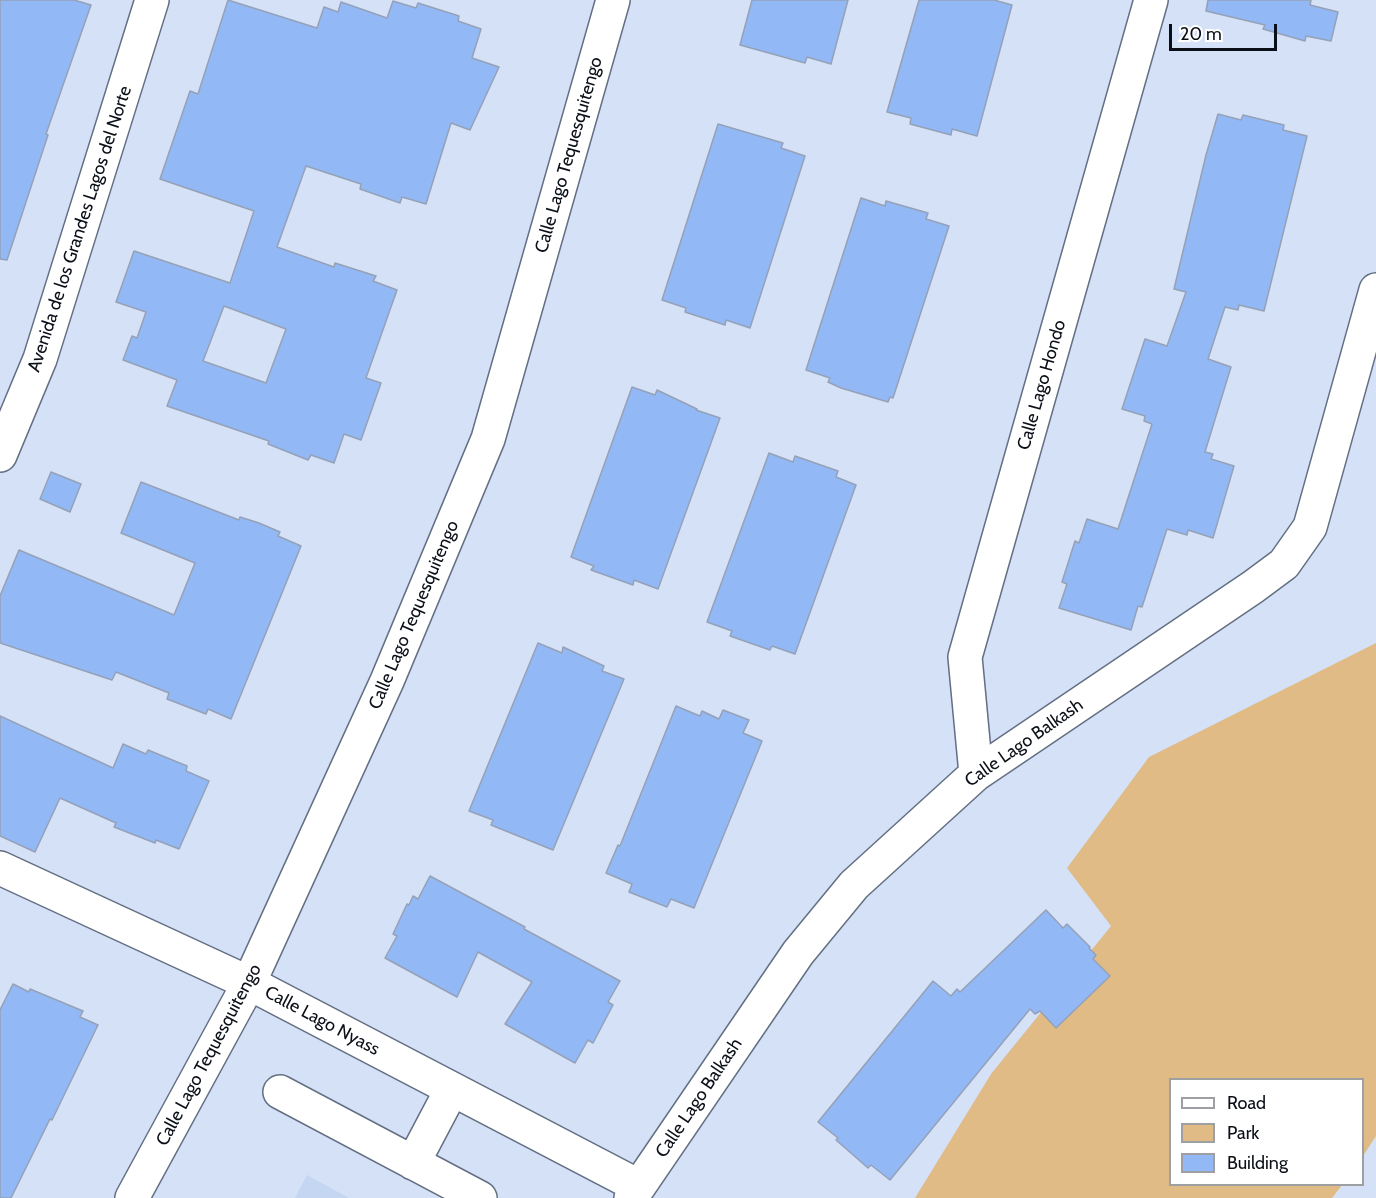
<!DOCTYPE html>
<html>
<head>
<meta charset="utf-8">
<style>
	body { margin:0 }
	#map { position:relative; width:1376px; height:1198px; overflow:hidden; background:#d4e1f7; font-family:Cabin,sans-serif }
	canvas { display:block }
	.legend { position:absolute; left:1169px; top:1078px; width:195px; height:108px; box-sizing:border-box; background:#fff; border:2px solid #9d9fa2; margin:0; padding:8px 10px; list-style:none; font-size:18px; color:#0b0f17 }
	.legend li { display:flex; align-items:center; gap:12px; height:30px }
	.legend b { width:30px; border:2px solid #9d9fa2 }
	.scale { position:absolute; left:1169px; top:24px; width:108px; height:27px; box-sizing:border-box; border:3px solid #0b0f17; border-top:0; padding-left:8px; font-size:18px; line-height:21px; white-space:nowrap; color:#0b0f17; -webkit-text-stroke:4px #fff; paint-order:stroke }
</style>
</head>
<body>
<div id="map">
<canvas width="1376" height="1198"></canvas>
<ul class="legend">
<li><b style="height:8px;background:#fff"></b>Road</li>
<li><b style="height:16px;background:#e1bb85"></b>Park</li>
<li><b style="height:16px;background:#93b8f6"></b>Building</li>
</ul>
<div class="scale">20 m</div>
</div>
<script>
const ctx = document.querySelector('canvas').getContext('2d');
ctx.lineJoin = 'round';
function fill(path, color) { ctx.fillStyle = color; ctx.fill(path, 'evenodd'); }
const shape = rows => new Path2D(rows.map(r => 'M' + r).join(''));
function strokePath(path, color, width, dash) { ctx.strokeStyle = color; ctx.lineWidth = width; ctx.lineCap = dash ? 'butt' : 'round'; ctx.setLineDash(dash || []); ctx.stroke(path); }
function write(font, color, halo, rows, align = 'center') {
  ctx.font = font + ' Cabin,sans-serif'; ctx.lineWidth = 4.5; ctx.setLineDash([]); ctx.textBaseline = 'middle'; ctx.strokeStyle = halo; ctx.fillStyle = color; for (const [text, x, y, turn = 0] of rows) {
    ctx.save(); ctx.translate(x, y); ctx.rotate((+turn || 0) * Math.PI / 180); ctx.textAlign = isNaN(turn) ? turn : align; if (halo) ctx.strokeText(text, 0, 0); ctx.fillText(text, 0, 0); ctx.restore();
  }
}
fill(shape([
	[307,1175,349,1198,295,1198]
]), '#c5d6f2');
fill(shape([
	[1376,643,1376,1136,1363,1156,1362,1080,1170,1080,1170,1184,1342,1185,1332,1198,915,1198,991,1074,1111,926,1067,868,1149,757]
]), '#e1bb85');
const building = shape([
	[0,0,74,0,91,5,46,134,48,135,7,260,0,259,0,0],
	[228,0,317,28,324,7,338,12,341,2,387,18,393,1,416,8,418,3,459,16,458,21,481,29,472,58,499,67,470,130,451,123,426,204,402,197,400,203,360,189,361,184,306,166,277,247,334,267,335,263,376,276,373,281,397,290,366,378,381,383,361,440,344,434,334,463,311,455,308,460,268,444,269,441,167,406,177,380,123,360,132,336,137,338,146,312,116,302,134,251,230,283,254,211,160,179,190,91,198,94,228,0],
	[224,306,286,329,266,383,203,361,224,306],
	[752,0,848,0,831,64,807,57,805,63,740,45,752,0],
	[919,0,994,0,1012,5,977,136,952,129,951,135,910,124,911,118,887,112,919,0],
	[1208,0,1311,0,1310,5,1338,12,1331,41,1306,36,1305,41,1263,29,1265,25,1206,11,1208,0],
	[1218,114,1241,120,1243,115,1284,125,1283,130,1307,136,1264,311,1239,305,1238,310,1225,307,1208,359,1231,367,1205,452,1213,454,1211,459,1234,466,1213,538,1188,530,1187,535,1167,529,1142,607,1138,606,1131,630,1059,608,1067,584,1062,582,1075,541,1079,543,1087,519,1118,529,1152,424,1144,421,1145,416,1122,409,1145,339,1167,346,1186,292,1174,289,1206,155,1218,114],
	[718,124,783,143,781,148,805,156,750,328,726,320,725,325,685,312,686,308,662,300,718,124],
	[861,198,885,206,886,201,928,213,926,219,949,226,893,398,890,397,888,402,841,388,828,382,830,378,806,370,861,198],
	[632,387,655,395,657,390,697,409,696,410,720,418,658,589,634,580,633,585,591,570,594,566,571,557,632,387],
	[769,453,793,462,795,456,838,471,836,477,856,485,795,654,772,646,770,650,730,636,732,631,707,622,769,453],
	[51,472,81,484,70,512,40,499,51,472],
	[141,482,239,520,240,517,259,523,280,532,278,536,301,546,231,719,208,709,206,714,167,699,169,693,116,672,112,680,0,643,0,596,19,550,174,615,195,563,121,533,141,482],
	[538,643,562,653,563,647,604,666,602,671,624,679,553,850,491,825,493,820,469,811,538,643],
	[676,706,700,716,702,711,719,719,723,710,749,720,743,733,762,741,694,908,671,899,667,907,629,892,632,884,606,873,618,845,620,846,676,706],
	[0,716,113,768,123,744,146,754,148,750,187,766,186,771,209,781,179,849,156,840,155,843,114,827,116,823,60,798,35,852,0,836,0,716],
	[430,876,525,927,524,929,620,981,608,1002,613,1005,593,1043,588,1040,575,1063,505,1024,532,982,478,952,457,997,385,958,397,936,393,934,407,904,409,905,413,896,418,899,430,876],
	[1046,910,1063,928,1067,924,1090,947,1089,948,1096,955,1093,959,1110,976,1056,1028,1040,1011,1035,1014,1030,1009,890,1180,871,1165,868,1168,836,1140,838,1138,818,1122,933,981,951,996,957,989,960,992,1046,910],
	[13,984,29,992,30,989,83,1011,80,1017,98,1025,52,1120,50,1119,11,1198,0,1198,0,1010,13,984]
]);
fill(building, '#93b8f6');
strokePath(building, '#95a1b6', 1.5);
const minor = shape([
	[0,455,40,359,152,0],
	[976,774,965,657,1151,0],
	[0,868,249,983,638,1186],
	[280,1092,480,1198],
	[413,1163,452,1089],
	[132,1198,249,983,387,681,488,439,613,0],
	[631,1198,798,953,854,885,976,774,1253,587,1284,564,1310,527,1376,290]
]);
strokePath(minor, '#636f82', 36);
strokePath(minor, '#fff', 33);
write('18px', '#0b0f17', '#fff', [
	["Calle Lago Tequesquitengo",569,155,-74],
	["Avenida de los Grandes Lagos del Norte",80,229,-72],
	["Calle Lago Hondo",1042,385,-74],
	["Calle Lago Tequesquitengo",414,615,-67],
	["Calle Lago Balkash",1024,743,-35],
	["Calle Lago Nyass",322,1021,28],
	["Calle Lago Tequesquitengo",209,1055,-62],
	["Calle Lago Balkash",699,1098,-56]
]);
</script>
</body>
</html>
